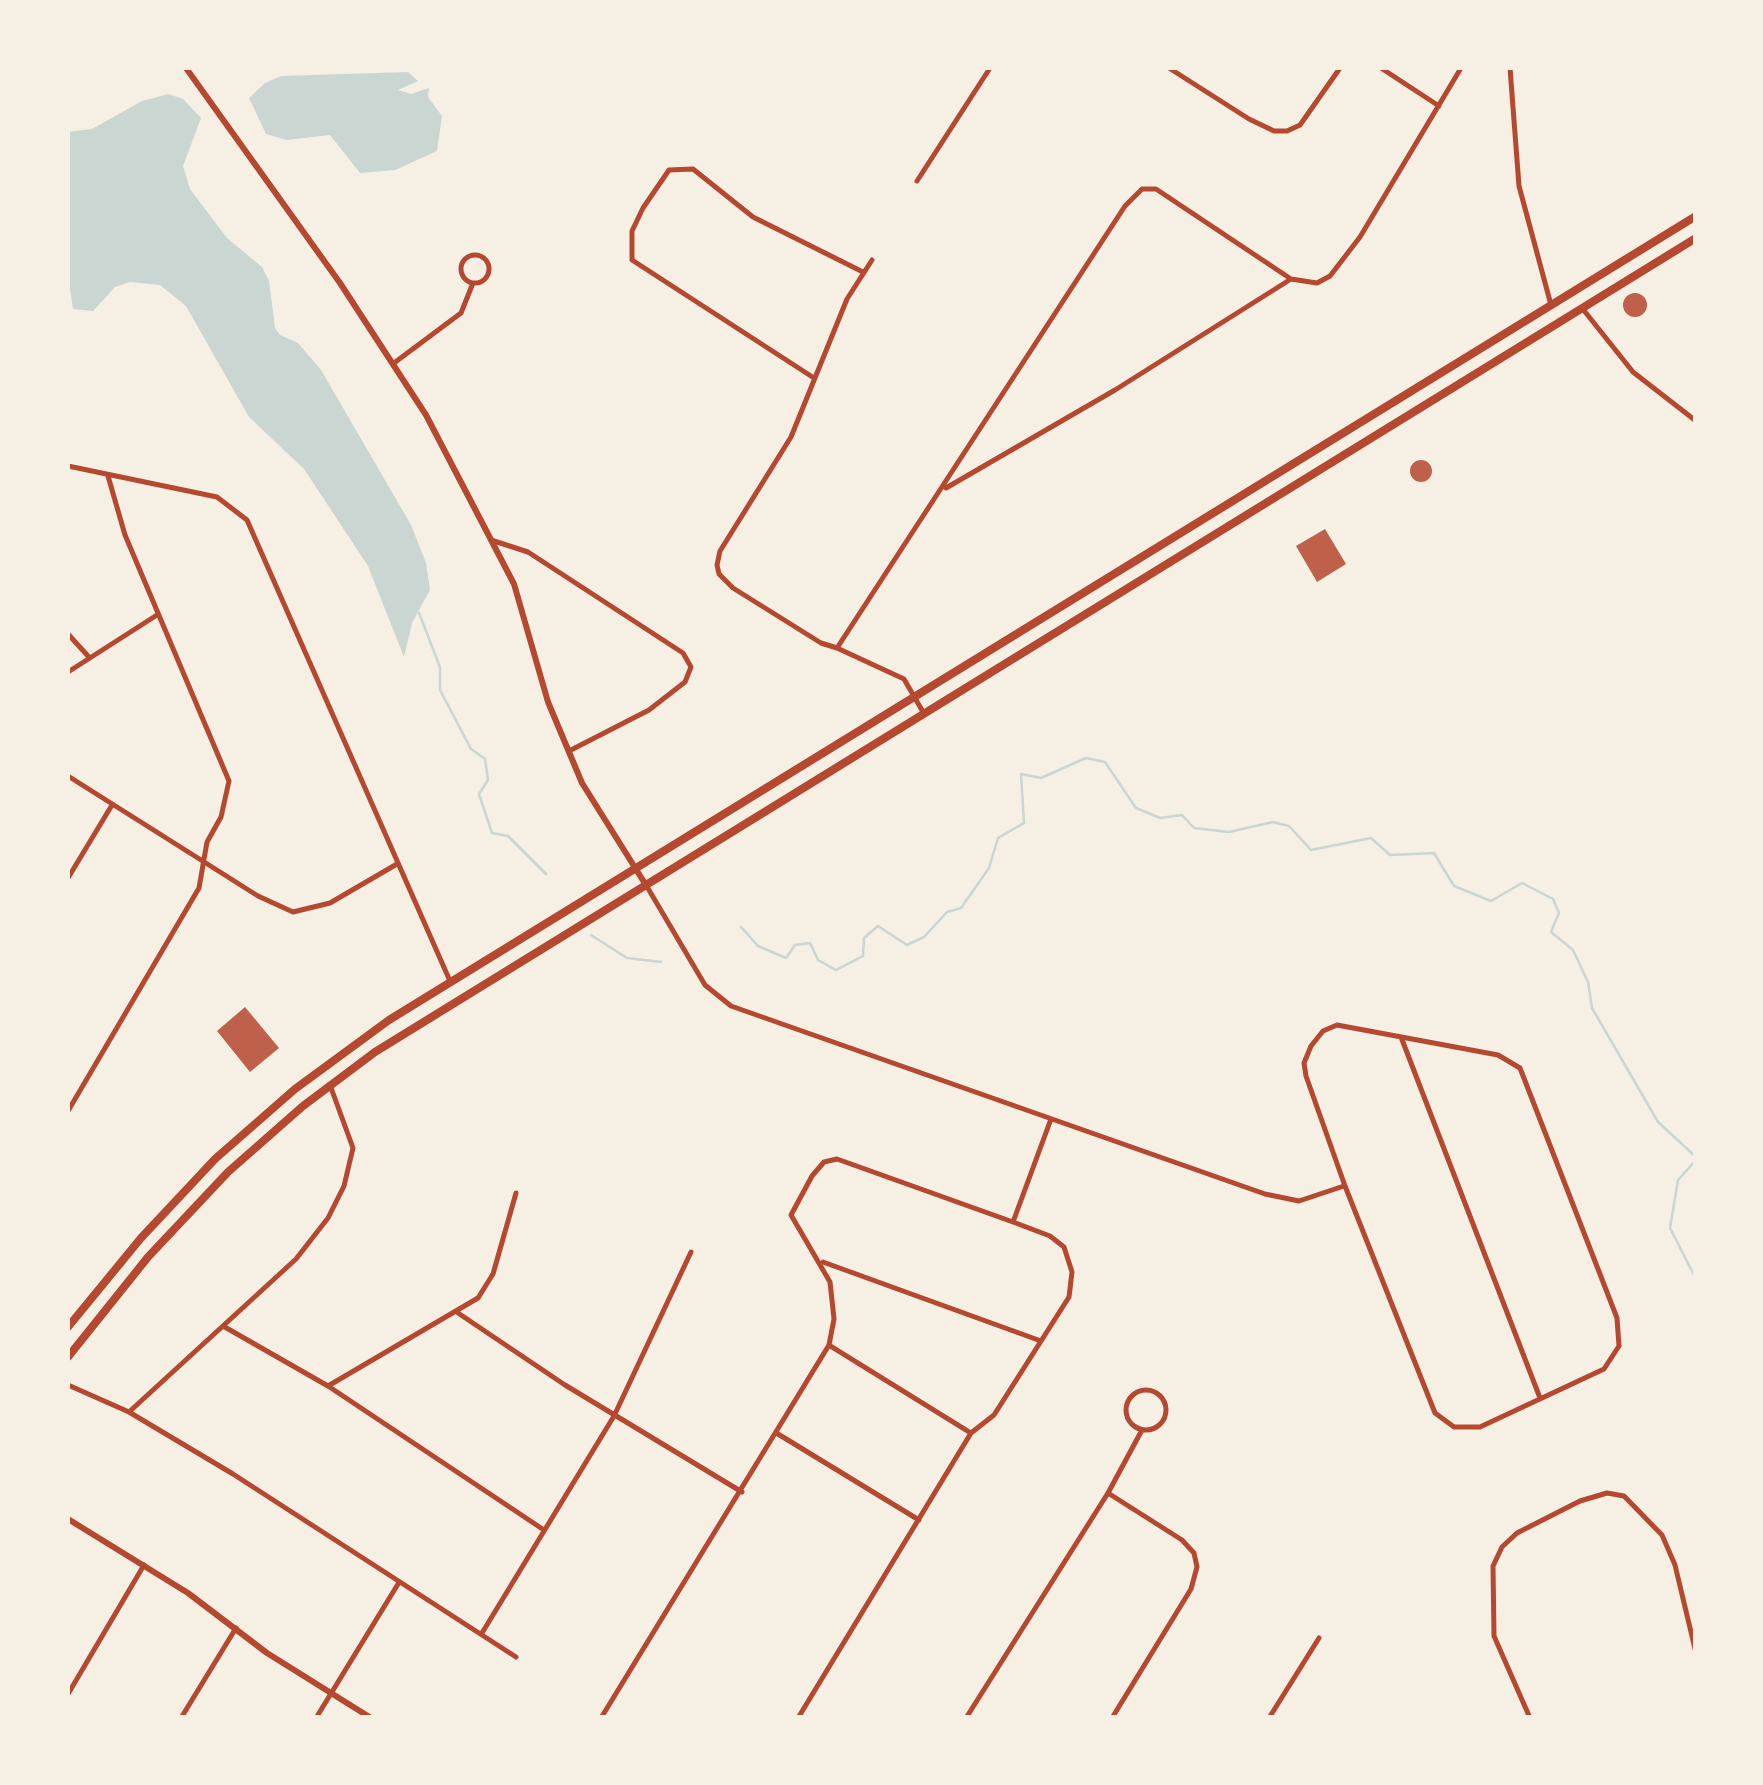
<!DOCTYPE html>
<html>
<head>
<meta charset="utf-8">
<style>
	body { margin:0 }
	#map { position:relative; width:1763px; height:1785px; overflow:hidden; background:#f6efe4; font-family:"Source Sans 3",sans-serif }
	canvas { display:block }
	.frame { position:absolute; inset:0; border:70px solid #f6efe4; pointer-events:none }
</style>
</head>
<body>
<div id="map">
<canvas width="1763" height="1785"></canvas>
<div class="frame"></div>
</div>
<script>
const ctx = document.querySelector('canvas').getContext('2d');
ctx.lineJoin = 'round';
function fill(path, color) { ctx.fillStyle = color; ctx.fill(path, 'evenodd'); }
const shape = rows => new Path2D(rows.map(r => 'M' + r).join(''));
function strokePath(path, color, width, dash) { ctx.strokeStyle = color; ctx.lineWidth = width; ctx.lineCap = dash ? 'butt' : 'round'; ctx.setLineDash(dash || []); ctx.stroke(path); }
fill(shape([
	[408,72,418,81,398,90,411,94,429,88,428,97,442,116,437,151,395,170,360,173,330,135,287,140,266,134,249,98,265,83,281,76],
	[168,94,183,99,201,118,183,166,190,189,227,238,262,267,269,281,275,328,280,335,298,343,321,370,411,525,426,563,430,590,412,623,404,657,368,566,304,469,249,417,186,306,160,285,130,282,115,287,93,311,73,309,68,275,68,132,92,129,142,101]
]), '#c9d6d2');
strokePath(shape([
	[419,613,440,667,440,690,471,749,485,759,488,780,479,794,492,833,508,836,546,874],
	[741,927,758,946,786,958,795,945,810,943,818,960,836,970,863,956,864,938,878,926,907,945,924,937,947,912,961,908,989,868,998,838,1024,823,1021,774,1041,778,1086,758,1105,762,1136,808,1160,818,1182,815,1194,828,1229,832,1273,822,1289,826,1311,850,1371,838,1390,855,1434,853,1454,886,1491,901,1522,883,1553,899,1559,913,1551,932,1573,950,1588,982,1592,1008,1658,1122,1696,1157],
	[591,935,627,958,661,962],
	[1696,1160,1678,1180,1670,1228,1695,1277,1696,1295]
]), '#c9d6d2', 2.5);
fill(shape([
	'1623 305a12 12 0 1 1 24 0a12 12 0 1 1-24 0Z',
	'1410 471a11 11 0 1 1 22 0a11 11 0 1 1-22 0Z',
	[1325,529,1346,564,1317,582,1296,546],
	[245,1007,279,1048,250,1072,217,1031]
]), '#bf614a');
strokePath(shape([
	[1169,68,1249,119,1274,131,1287,131,1300,125,1340,68],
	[1381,68,1439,106],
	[1510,68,1519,186,1551,305],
	[917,181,990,68],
	'461 269a14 14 0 1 1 28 0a14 14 0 1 1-28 0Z',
	[1582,308,1633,372,1696,421],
	[394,363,461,313,473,283],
	[814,378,632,260,632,231,643,208,669,170,693,169,753,217,863,272],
	[68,466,217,497,247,520,450,981],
	[946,488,1115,390,1291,279,1317,283,1330,276,1360,237,1461,68],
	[491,540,528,552,683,653,691,667,685,682,649,710,569,751],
	[68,634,88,656],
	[837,648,821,643,733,588,719,574,717,565,720,551,791,437,847,299,872,260],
	[68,672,157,615],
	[923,712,904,679,837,648,1125,206,1142,189,1156,189,1291,279],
	[68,776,258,896,293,912,330,903,397,864],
	[68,878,112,805],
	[646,885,705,985,731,1006,1265,1194,1299,1201,1344,1186],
	[1337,1025,1498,1055,1520,1068,1617,1318,1619,1346,1604,1369,1480,1427,1454,1427,1435,1413,1345,1186,1306,1076,1304,1063,1311,1046,1323,1031,1337,1025],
	[1401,1037,1540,1398],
	[68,1111,199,888,207,842,221,817,229,781,125,535,108,476],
	[823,1262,1041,1341],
	[458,1313,565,1385,742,1492],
	[223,1326,328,1386,544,1530],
	[829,1345,971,1433],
	[68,1385,129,1412,233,1474,516,1657],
	[328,1386,478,1298,493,1274,516,1193],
	'1126 1410a20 20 0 1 1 40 0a20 20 0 1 1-40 0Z',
	[129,1412,296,1259,328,1218,344,1186,353,1148,330,1085],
	[778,1434,919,1520],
	[1108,1493,1182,1540,1194,1553,1197,1567,1191,1589,1112,1718],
	[482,1633,614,1416,691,1252],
	[68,1694,144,1565],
	[181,1718,236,1628],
	[316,1718,398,1584],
	[601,1718,829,1345,834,1319,830,1282,791,1215,812,1176,824,1162,837,1159,1013,1222,1051,1119],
	[798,1718,971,1433,994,1415,1069,1297,1072,1272,1064,1247,1050,1236,1013,1222],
	[966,1718,1108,1493,1142,1430],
	[1269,1718,1319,1638],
	[1530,1718,1494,1636,1493,1566,1502,1547,1517,1533,1580,1501,1607,1493,1624,1496,1662,1535,1675,1565,1696,1653]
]), '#b5482f', 5);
strokePath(shape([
	[186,68,340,283,426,415,514,584,548,702,582,783,644,882],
	[68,1519,188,1593,267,1653,371,1718]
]), '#b5482f', 6);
strokePath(shape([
	[68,1327,141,1238,215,1159,295,1089,389,1020,1696,216],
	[68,1357,148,1257,228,1172,303,1106,375,1052,1696,238]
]), '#b5482f', 8);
</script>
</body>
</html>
